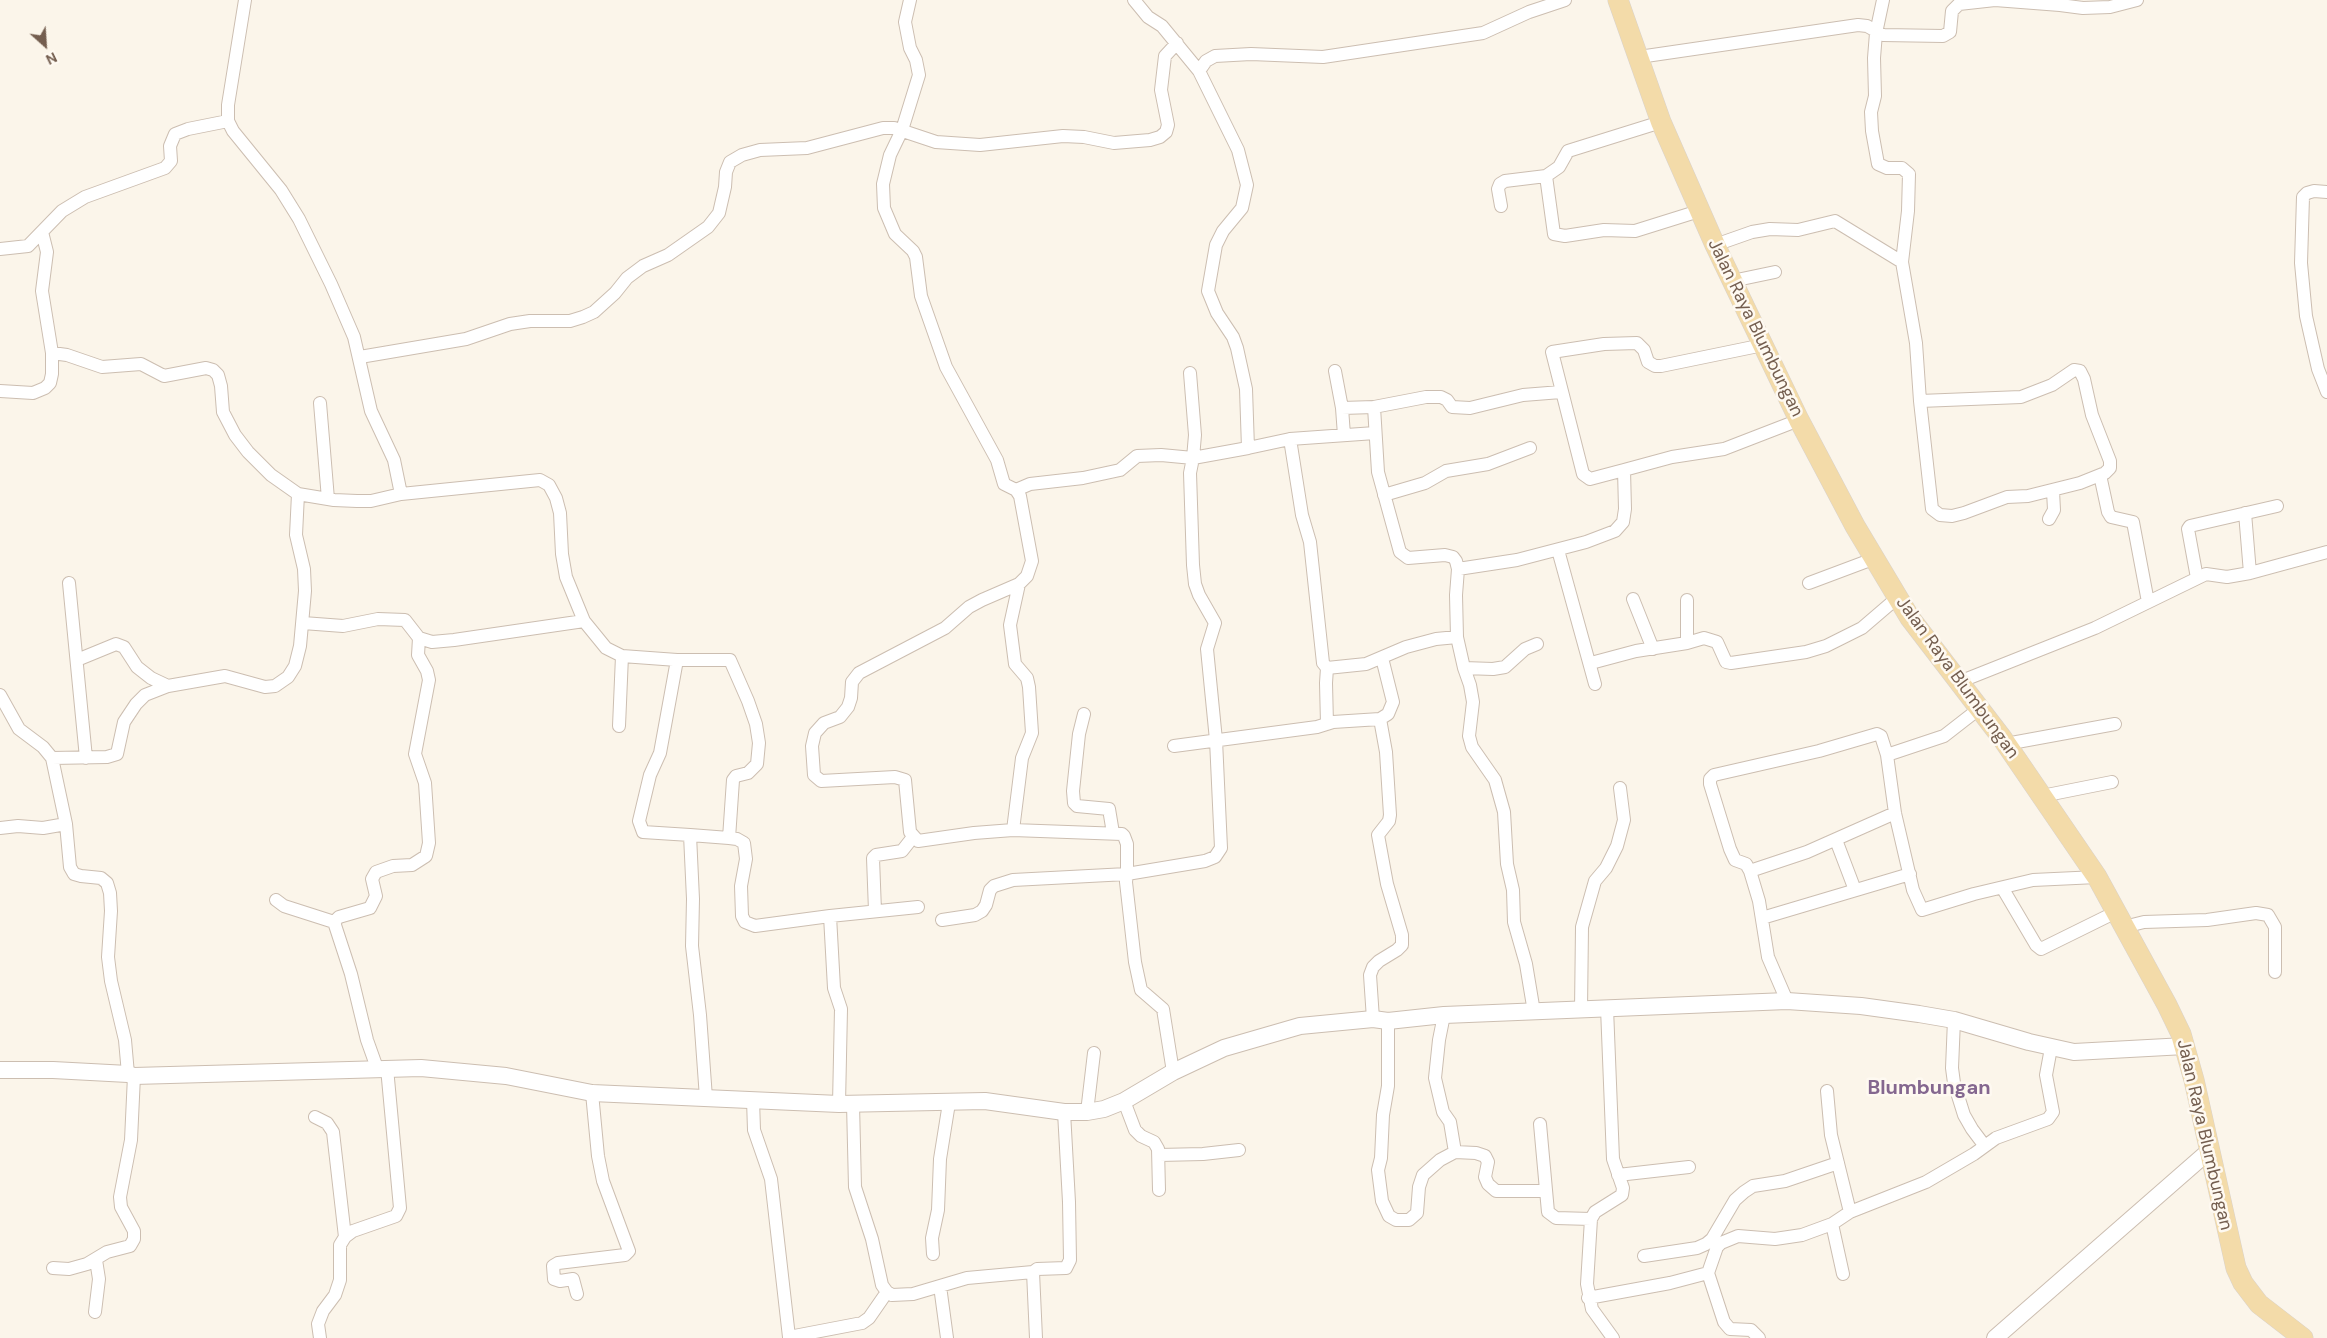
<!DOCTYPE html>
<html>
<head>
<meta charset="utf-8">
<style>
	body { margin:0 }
	#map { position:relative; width:2327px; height:1338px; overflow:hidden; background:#fbf5ea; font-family:"DM Sans",sans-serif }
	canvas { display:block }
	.north { position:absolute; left:20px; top:20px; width:50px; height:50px; -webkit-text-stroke:4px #fef9f1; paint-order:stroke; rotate:154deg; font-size:14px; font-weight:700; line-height:20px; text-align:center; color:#745e4f }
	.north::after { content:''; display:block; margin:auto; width:18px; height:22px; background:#745e4f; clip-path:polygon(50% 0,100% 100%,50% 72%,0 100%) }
</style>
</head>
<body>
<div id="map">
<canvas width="2327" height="1338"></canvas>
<div class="north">N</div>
</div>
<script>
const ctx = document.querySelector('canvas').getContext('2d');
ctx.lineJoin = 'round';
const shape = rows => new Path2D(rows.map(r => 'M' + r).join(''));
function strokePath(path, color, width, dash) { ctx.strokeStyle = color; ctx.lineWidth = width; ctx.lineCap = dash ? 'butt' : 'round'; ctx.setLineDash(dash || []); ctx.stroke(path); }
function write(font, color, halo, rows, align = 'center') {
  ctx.font = font + ' "DM Sans",sans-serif'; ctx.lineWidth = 5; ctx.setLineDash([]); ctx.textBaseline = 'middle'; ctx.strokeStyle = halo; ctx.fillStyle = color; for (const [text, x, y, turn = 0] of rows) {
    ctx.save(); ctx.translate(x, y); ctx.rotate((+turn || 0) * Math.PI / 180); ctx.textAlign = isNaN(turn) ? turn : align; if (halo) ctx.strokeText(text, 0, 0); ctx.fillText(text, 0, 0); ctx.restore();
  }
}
const minor = shape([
	[910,0,905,22,910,48,916,60,919,75,902,130,890,155,883,184,884,208,895,234,913,251,916,257,921,296,946,367,997,460,1004,484,1016,490,1020,496,1032,561,1027,576,1019,584,1010,625,1015,664,1027,678,1029,687,1032,733,1022,758,1013,830],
	[1134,0,1148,17,1162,26,1199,71,1238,150,1247,185,1242,208,1223,231,1216,245,1208,291,1217,313,1233,337,1237,348,1246,389,1248,448,1193,458,1190,473,1193,565,1195,584,1199,595,1215,623,1207,649,1216,740,1221,848,1215,857,1205,861,1127,874,1126,882,1135,962,1141,990,1163,1009,1173,1072],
	[1883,0,1876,33,1874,58,1875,96,1871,112,1872,131,1878,164,1887,168,1902,168,1909,174,1908,211,1902,262,1916,343,1920,401,1932,509,1940,515,1952,516,1964,513,2007,497,2028,496,2080,483,2105,473,2110,468,2110,461,2092,415,2084,379,2080,371,2074,370,2052,385,2021,397,1920,401],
	[2060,5,2083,8,2110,7,2137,0],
	[1639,57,1858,25,1867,26,1883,35,1943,36,1950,32,1952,11,1959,4,1995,0,2060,5,2060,0],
	[1199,71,1206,61,1215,56,1251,54,1323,57,1483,33,1529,12,1565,0],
	[1661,122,1568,151,1559,167,1546,176,1554,234,1565,236,1604,230,1635,231,1699,211],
	[2327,192,2314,191,2307,193,2303,197,2301,263,2306,316,2318,369,2327,392],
	[1501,206,1498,189,1500,184,1505,181,1546,176],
	[1715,245,1752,232,1770,229,1798,230,1835,221,1902,262],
	[0,249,28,246,62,211,85,197,165,168,171,161,170,146,175,134,188,129,228,121],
	[1732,281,1775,272],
	[52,353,67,355,102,367,141,364,164,376,206,368,213,370,218,375,221,386,223,412,235,435,248,452,271,475,298,494,334,500,357,501,371,501,401,494,394,460,371,411,354,337,331,284,299,219,281,190,233,131,228,121,228,105,245,0],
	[360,357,466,339,510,324,530,321,570,321,583,317,594,312,615,293,627,278,643,266,668,255,708,227,719,213,725,187,726,172,730,162,742,155,760,150,807,148,883,128,894,128,936,142,980,145,1063,136,1084,137,1114,143,1150,140,1160,137,1166,132,1168,125,1161,90,1165,56,1177,43],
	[1335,371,1342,408],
	[0,391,33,393,45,388,50,383,52,374,52,353,42,291,47,252,42,232],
	[320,403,328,499],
	[1344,435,1342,408,1374,407],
	[1290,439,1302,515,1310,542,1323,663,1327,668,1326,683,1327,724],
	[1248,448,1290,439,1375,433],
	[1624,470,1590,479,1583,474,1552,352,1604,344,1637,343,1644,350,1648,362,1655,366,1661,366,1763,345],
	[2100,475,2108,512,2111,517,2133,522,2148,602],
	[1016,490,1030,484,1083,478,1120,470,1137,456,1161,455,1193,458,1195,435,1190,373],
	[401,494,540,480,549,485,556,498,560,513,562,554,566,577,584,621],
	[1384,495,1425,483,1446,471,1488,464,1530,448],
	[2245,513,2250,573],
	[2049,519,2054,510,2053,491],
	[1558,550,1595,684],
	[1458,569,1517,560,1586,542,1615,531,1623,522,1625,509,1624,470,1672,457,1724,449,1799,420],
	[2197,578,2188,529,2190,526,2277,506],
	[69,583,86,758],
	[1809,583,1873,559],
	[1633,599,1653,649],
	[303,623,343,626,378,619,405,620,419,638,432,642,454,640,584,621,606,648,622,656,677,660,730,660,748,701,756,724,759,743,757,764,748,773,736,776,733,780,729,838],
	[1687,643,1687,600],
	[77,660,116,644,124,647,137,667,151,678,168,686],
	[677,660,660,753,650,775,639,821,643,832,690,835,693,899,692,946,700,1015,706,1098],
	[1591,663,1636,651,1687,643,1704,638,1717,642,1726,662,1731,663,1806,652,1826,646,1862,628,1897,598],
	[1327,668,1366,664,1406,647,1436,639,1457,637],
	[1464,668,1493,669,1505,667,1525,649,1537,644],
	[1959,682,2095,628,2206,574,2227,577,2250,573,2327,552],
	[0,695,19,729,43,747,52,758,66,824,70,867,74,874,81,876,101,878,107,883,110,893,111,911,108,957,111,981,125,1040,128,1074],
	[1084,714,1079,734,1073,791,1074,803,1077,806,1109,809,1113,833],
	[619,726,622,656],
	[2006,744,2115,724],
	[1174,746,1317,727,1333,722,1380,719],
	[1887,755,1944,736,1980,708],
	[52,758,107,757,117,754,124,722,136,704,145,695,168,686,225,676,265,687,275,686,288,677,295,666,300,646,305,591,304,569,296,535,298,494],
	[2042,796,2112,782],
	[0,828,18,826,43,828,66,824],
	[690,835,729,838,737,839,744,843,746,859,741,886,742,916,745,922,755,926,830,916,834,988,841,1009,839,1104],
	[1836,840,1855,890],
	[1750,871,1807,852,1895,813],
	[2003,889,2036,945,2041,949,2116,912],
	[276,900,284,906,334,922],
	[875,911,873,858,876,855,902,851,913,837],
	[830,916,918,907],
	[1762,918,1910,874],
	[942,920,975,915,982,911,986,905,990,890,994,886,1013,880,1127,874,1127,844,1124,836,1122,834,1013,830,974,833,918,841,910,832,905,780,895,777,821,781,814,775,812,746,815,733,824,723,840,717,848,707,851,698,852,682,859,673,945,628,969,607,982,600,1019,584],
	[2124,927,2144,922,2207,920,2256,913,2268,915,2275,927,2275,972],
	[1787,1001,1768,957,1759,901,1750,871,1746,864,1735,860,1730,849,1710,784,1710,779,1714,775,1819,751,1877,734,1881,736,1887,755,1895,813,1913,890,1922,910,1974,894,2033,880,2097,877],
	[1607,1008,1613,1159,1623,1188,1622,1195,1595,1212,1591,1219,1587,1284,1592,1309,1613,1338],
	[1581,1010,1582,927,1595,881,1606,868,1617,846,1624,820,1620,788],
	[1534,1012,1526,964,1514,922,1513,890,1507,864,1504,812,1495,780,1472,747,1469,736,1473,702,1470,685,1464,668,1457,637,1456,595,1458,569,1456,561,1453,557,1445,555,1408,558,1400,552,1378,472,1374,407,1426,397,1441,397,1447,400,1452,407,1470,408,1523,395,1561,392],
	[1444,1015,1439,1040,1435,1078,1443,1112,1450,1122,1455,1152,1476,1153,1485,1156,1488,1162,1485,1177,1488,1184,1496,1191,1545,1191],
	[1373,1019,1370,975,1373,967,1379,961,1397,950,1402,945,1402,935,1387,884,1378,835,1389,821,1390,815,1386,752,1380,719,1388,714,1393,702,1382,658],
	[1954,1020,1952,1068,1954,1083,1964,1115,1972,1129,1984,1145],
	[1388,1021,1388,1086,1383,1115,1381,1158,1378,1170,1382,1201,1389,1216,1396,1220,1409,1220,1417,1213,1419,1187,1423,1175,1440,1160,1455,1152],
	[377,1068,367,1040,351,974,334,922,339,917,370,908,376,896,372,879,376,872,393,866,412,865,426,856,429,843,425,783,415,754,429,680,427,671,418,655,419,638],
	[1827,1091,1831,1135,1850,1212],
	[753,1100,754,1130,771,1179,789,1337,862,1323,869,1318,887,1292],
	[1124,1101,1135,1130,1141,1136,1154,1142,1158,1149,1159,1190],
	[853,1104,855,1187,872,1239,882,1285,887,1292,892,1295,913,1294,967,1278,1033,1272],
	[1087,1112,1094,1053],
	[315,1117,327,1123,333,1132,345,1237],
	[1540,1124,1548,1212,1556,1218,1591,1219],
	[1159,1155,1203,1154,1239,1150],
	[1618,1175,1689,1167],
	[1832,1224,1843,1274],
	[933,1254,932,1238,938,1210,940,1159,949,1103],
	[1644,1256,1697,1248,1706,1244,1712,1239,1735,1200,1744,1192,1753,1186,1785,1181,1838,1163],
	[53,1268,69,1269,87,1264,107,1252,130,1246,134,1239,134,1231,121,1207,120,1197,131,1140,134,1076],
	[940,1286,947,1338],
	[577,1294,573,1279,560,1281,554,1279,553,1266,558,1263,625,1255,629,1251,603,1181,598,1156,592,1093],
	[1588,1298,1670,1283,1708,1273],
	[95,1312,99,1279,96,1260],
	[320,1338,318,1324,323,1311,335,1295,340,1280,340,1245,345,1237,353,1231,396,1216,400,1208,387,1068],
	[1036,1338,1033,1272,1037,1269,1066,1268,1070,1260,1069,1202,1064,1112],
	[1759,1338,1751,1330,1730,1329,1724,1322,1708,1273,1717,1247,1721,1243,1738,1236,1775,1239,1802,1235,1832,1224,1850,1212,1926,1182,1974,1154,1996,1138,2048,1119,2053,1112,2046,1075,2051,1048]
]);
const tertiary = shape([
	[0,1070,53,1070,128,1074,134,1076,421,1068,506,1076,592,1093,839,1104,985,1101,1064,1112,1087,1112,1104,1109,1124,1101,1173,1072,1224,1048,1300,1026,1373,1019,1388,1021,1444,1015,1787,1001,1861,1006,1919,1014,1954,1020,2029,1042,2074,1052,2185,1046],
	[1995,1338,2209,1151]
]);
const primary = shape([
	[1618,0,1661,122,1715,245,1799,420,1855,526,1910,618,2002,738,2097,877,2167,1005,2181,1034,2194,1080,2236,1268,2243,1283,2259,1304,2303,1338]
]);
strokePath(minor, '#ccbeb1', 14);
strokePath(tertiary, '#ccbeb1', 18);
strokePath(primary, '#d8d2ce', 21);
strokePath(minor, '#fff', 12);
strokePath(tertiary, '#fff', 16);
strokePath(primary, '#f3dba9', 20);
write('18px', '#745e4f', '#fef9f1', [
	["Jalan Raya Blumbungan",1755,328,64],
	["Jalan Raya Blumbungan",1957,678,54],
	["Jalan Raya Blumbungan",2204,1135,77]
]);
write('bold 20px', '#84678f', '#fef9f1', [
	["Blumbungan",1929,1089]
]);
</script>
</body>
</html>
